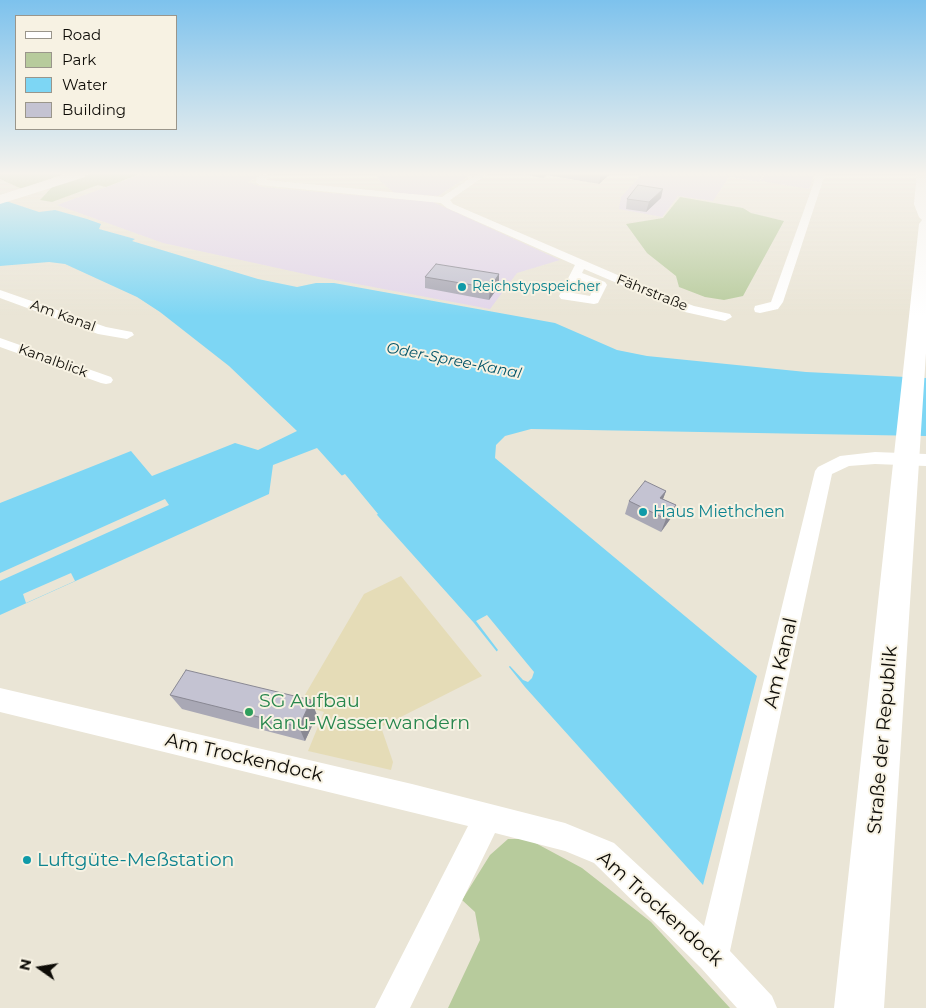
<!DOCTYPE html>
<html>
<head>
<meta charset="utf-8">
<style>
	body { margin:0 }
	#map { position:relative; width:926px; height:1008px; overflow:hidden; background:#eae5d6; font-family:Montserrat,sans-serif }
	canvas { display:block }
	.legend { position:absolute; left:15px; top:15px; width:162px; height:115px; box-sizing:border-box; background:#f7f2e3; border:1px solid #9a968b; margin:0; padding:6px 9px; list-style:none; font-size:15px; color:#0e0c07 }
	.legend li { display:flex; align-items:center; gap:10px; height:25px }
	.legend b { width:25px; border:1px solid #9a968b }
	.north { position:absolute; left:15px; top:943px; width:50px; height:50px; -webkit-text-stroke:4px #f7f2e3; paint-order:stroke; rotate:283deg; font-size:14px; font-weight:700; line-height:20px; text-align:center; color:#0e0c07 }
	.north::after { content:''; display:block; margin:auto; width:18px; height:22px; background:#0e0c07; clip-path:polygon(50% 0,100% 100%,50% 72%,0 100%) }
</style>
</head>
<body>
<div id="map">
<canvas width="926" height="1008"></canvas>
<ul class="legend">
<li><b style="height:6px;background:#fff"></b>Road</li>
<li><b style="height:14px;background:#b7cb9c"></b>Park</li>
<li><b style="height:14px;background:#7dd6f4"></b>Water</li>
<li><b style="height:14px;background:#c4c3d2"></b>Building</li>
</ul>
<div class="north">N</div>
</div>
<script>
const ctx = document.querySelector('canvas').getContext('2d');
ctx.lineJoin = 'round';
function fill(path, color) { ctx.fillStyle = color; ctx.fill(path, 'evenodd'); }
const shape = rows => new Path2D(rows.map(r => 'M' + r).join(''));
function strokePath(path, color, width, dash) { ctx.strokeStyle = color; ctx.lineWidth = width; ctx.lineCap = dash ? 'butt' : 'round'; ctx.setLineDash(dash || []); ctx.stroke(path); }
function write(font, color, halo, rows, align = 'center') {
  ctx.font = font + ' Montserrat,sans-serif'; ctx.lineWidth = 4; ctx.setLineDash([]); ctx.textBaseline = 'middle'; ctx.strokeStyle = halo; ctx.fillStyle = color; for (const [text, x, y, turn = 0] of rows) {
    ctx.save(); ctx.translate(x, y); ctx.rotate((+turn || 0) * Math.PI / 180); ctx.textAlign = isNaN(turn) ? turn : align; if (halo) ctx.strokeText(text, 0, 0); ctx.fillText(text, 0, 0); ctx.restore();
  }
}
fill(shape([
	[142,174,264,174,248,182,262,187,433,202,560,260,517,273,490,309,314,276,163,243,57,205],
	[377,174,472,174,438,196,394,193,379,180],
	[642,174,763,174,759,182,729,177,713,201,678,196,662,217,619,209,621,197],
	[765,174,815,174,809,189,761,181]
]), '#e2d6ea');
fill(shape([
	[0,174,64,174,22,189,0,179],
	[89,174,140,174,106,187,98,185,52,202,40,200,52,187],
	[680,197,743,208,751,213,784,221,743,296,724,300,705,297,679,287,676,276,647,253,626,224,663,218],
	[508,839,528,839,582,868,651,922,730,1008,448,1008,480,940,475,912,462,900,490,855]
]), '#b7cb9c');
fill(shape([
	[401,576,482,676,381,727,393,762,391,770,308,751,324,712,299,705,364,594]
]), '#e5dcb7');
fill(shape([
	[0,199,39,212,55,210,87,219,101,224,99,229,135,239,132,241,258,279,297,287,316,283,334,283,555,323,617,350,647,356,806,372,926,378,926,436,531,429,505,436,496,445,495,458,757,676,703,885,525,687,474,623,317,448,273,465,269,494,0,615,0,503,131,451,152,476,235,443,258,450,297,431,229,366,160,312,137,297,65,264,49,262,0,266]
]), '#7dd6f4');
fill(shape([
	[345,474,378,514,374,516,339,477],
	[165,499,169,505,0,581,0,573],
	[71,573,75,581,26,603,23,594],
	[487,615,534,672,532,678,528,682,523,680,510,666,507,668,495,653,498,650,476,621]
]), '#eae5d6');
fill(shape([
	[273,174,265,180,442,197,477,174,487,174,450,200,453,204,664,295,694,306,730,314,732,317,725,321,685,312,584,269,582,273,605,282,607,285,598,303,594,304,561,299,559,296,575,265,447,208,441,203,260,185,256,182,259,175,273,174],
	[579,280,594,287,590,296,573,293,579,280],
	[817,174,825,174,783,302,778,309,760,313,755,312,754,309,755,306,771,302,817,174],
	[0,290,106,327,132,332,134,335,127,339,98,334,0,298,0,290],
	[0,338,111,377,113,380,111,383,106,384,101,383,0,347,0,338],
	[875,452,926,454,926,466,875,464,849,466,832,474,730,951,772,996,777,1008,737,1008,701,968,594,863,565,851,495,833,410,1008,375,1008,468,826,0,712,0,688,412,784,565,823,614,843,704,926,815,471,818,467,840,456,875,452]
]), '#fff');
fill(shape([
	[66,174,86,174,85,177,0,204,0,195,66,174],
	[917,174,926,174,926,353,884,1008,834,1008,919,224,922,220,919,217,914,204,917,174]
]), '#fff');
fill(shape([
	[522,174,610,174,599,184,547,175,543,178],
	[661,198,646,212,626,209,627,199],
	[499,274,499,286,489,300,425,288,425,277],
	[666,491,663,499,676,505,671,518,661,532,625,514,629,501],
	[170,695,317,715,305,741,182,709]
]), '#a9a8b5');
fill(shape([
	[601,174,610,174,599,184],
	[663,189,661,198,646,212,649,202],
	[499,274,499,286,489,300,490,288],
	[666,491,661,504,660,498],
	[676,505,671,518,661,532,666,519],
	[311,700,317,715,305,741,299,727]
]), '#898893');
const building = shape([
	[638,185,663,189,649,202,627,199,638,185],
	[436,264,499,274,490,288,425,277,436,264],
	[645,481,666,491,660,498,676,505,666,519,629,501,645,481],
	[186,670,311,700,299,727,170,695,186,670]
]);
fill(building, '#c4c3d2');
strokePath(building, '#898893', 1);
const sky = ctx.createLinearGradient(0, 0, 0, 316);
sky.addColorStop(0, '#7dc2ed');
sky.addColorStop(0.55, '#f6f3ed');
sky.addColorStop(1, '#f6f3ed00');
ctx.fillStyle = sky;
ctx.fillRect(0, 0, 926, 316);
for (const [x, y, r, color] of [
	[462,287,5,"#0f9aa8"],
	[643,512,5,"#0f9aa8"],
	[249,712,5,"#2e9e5b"],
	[27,860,5,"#0f9aa8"]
]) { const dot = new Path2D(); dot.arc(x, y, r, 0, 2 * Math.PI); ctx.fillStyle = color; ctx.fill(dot); strokePath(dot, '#f7f2e3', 2); }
write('14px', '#0d838f', '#f7f2e3', [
	["Reichstypspeicher",472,287]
], 'left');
write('14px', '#0e0c07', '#f7f2e3', [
	["Fährstraße",652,293,22],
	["Am Kanal",63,316,20],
	["Kanalblick",53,361,20]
]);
write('italic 15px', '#035468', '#f7f2e3', [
	["Oder-Spree-Kanal",454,361,11]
]);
write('16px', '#0d838f', '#f7f2e3', [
	["Haus Miethchen",653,512]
], 'left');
write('19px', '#0e0c07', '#f7f2e3', [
	["Am Kanal",781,663,-77],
	["Straße der Republik",883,740,-85],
	["Am Trockendock",244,758,13],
	["Am Trockendock",660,909,42]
]);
write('19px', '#27864d', '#f7f2e3', [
	["SG Aufbau",259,701],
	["Kanu-Wasserwandern",259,723]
], 'left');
write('19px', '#0d838f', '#f7f2e3', [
	["Luftgüte-Meßstation",37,860]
], 'left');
</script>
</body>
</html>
